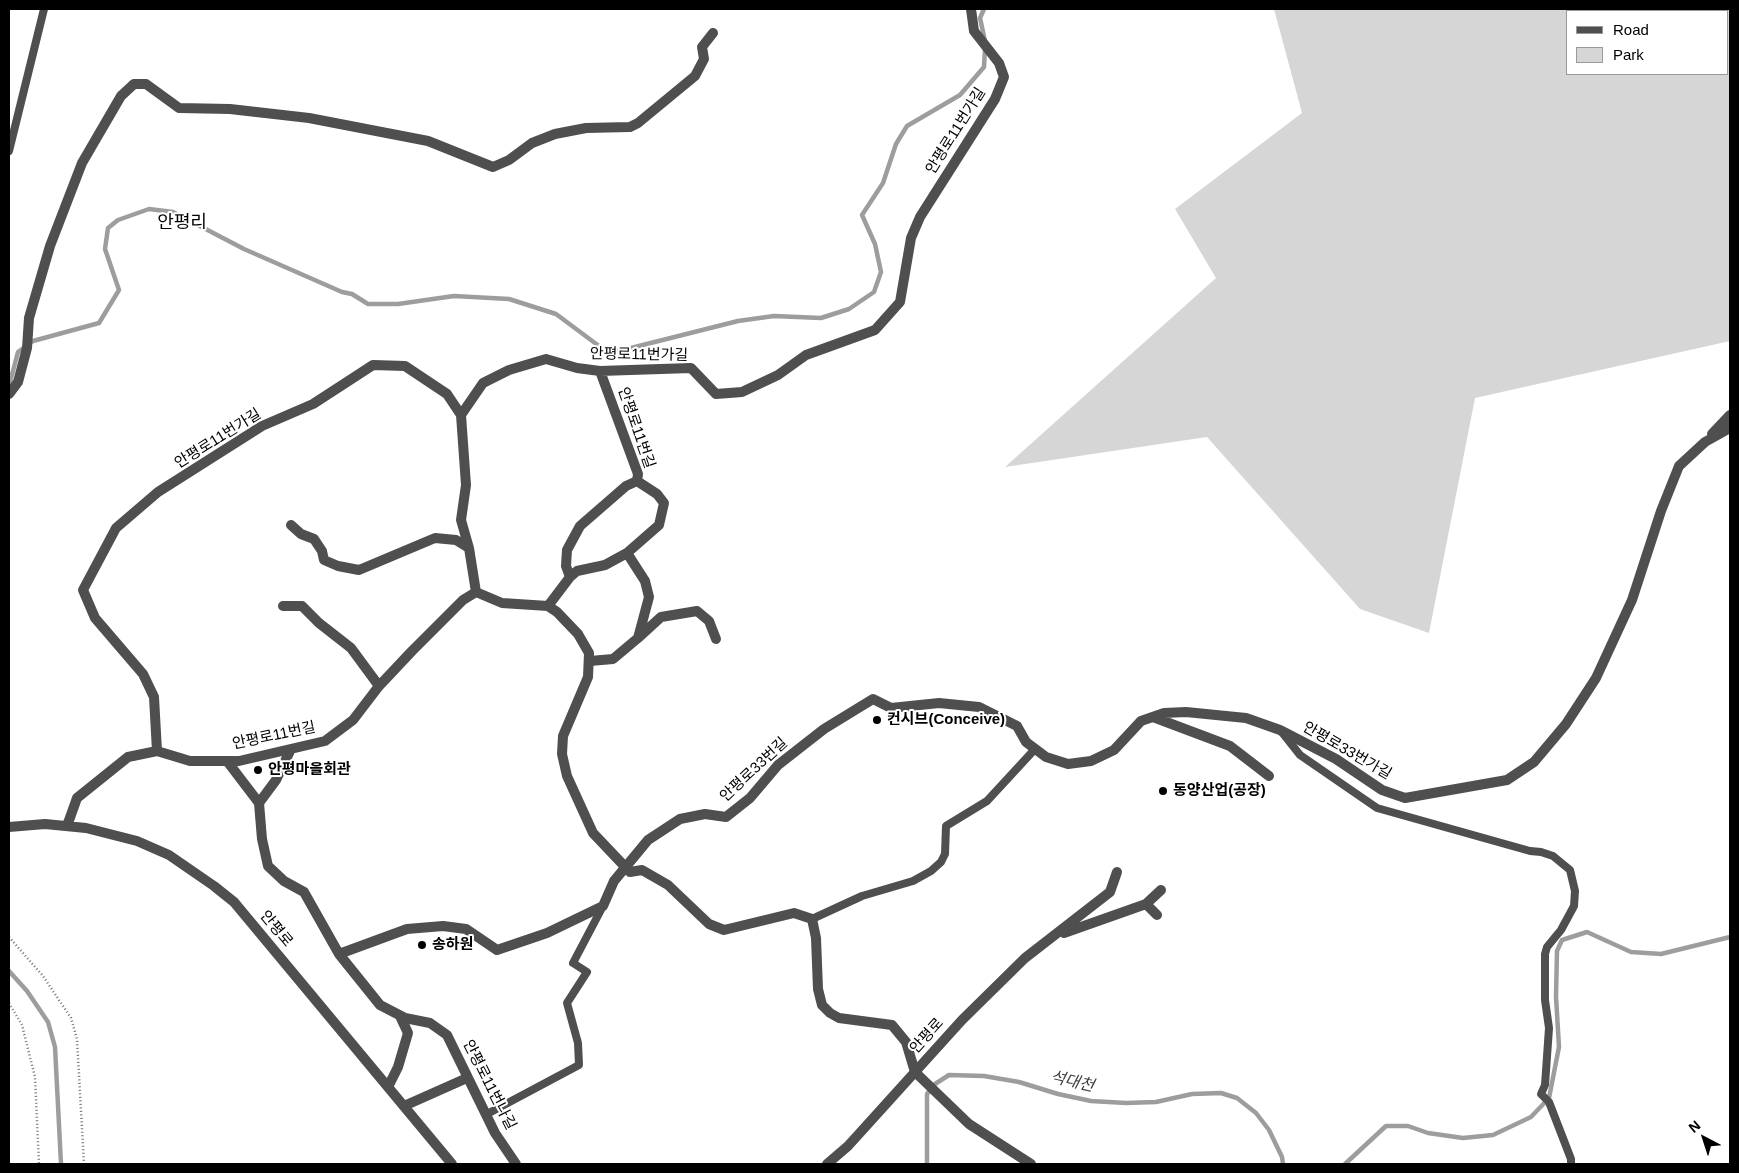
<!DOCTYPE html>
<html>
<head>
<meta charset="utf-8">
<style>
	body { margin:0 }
	#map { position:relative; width:1739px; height:1173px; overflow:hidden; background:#fff; font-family:Arial,sans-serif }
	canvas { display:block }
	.frame { position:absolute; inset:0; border:10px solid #000; pointer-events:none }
	.legend { position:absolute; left:1566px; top:10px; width:162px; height:65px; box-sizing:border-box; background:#fff; border:1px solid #999; margin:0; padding:6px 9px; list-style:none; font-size:15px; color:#000 }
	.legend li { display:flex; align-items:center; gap:10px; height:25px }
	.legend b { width:25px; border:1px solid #999 }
	.north { position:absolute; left:1679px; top:1113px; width:50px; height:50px; -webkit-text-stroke:4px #fff; paint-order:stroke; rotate:320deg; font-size:14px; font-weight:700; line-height:20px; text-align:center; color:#000 }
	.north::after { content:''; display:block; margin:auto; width:18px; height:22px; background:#000; clip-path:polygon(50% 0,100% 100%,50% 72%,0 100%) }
</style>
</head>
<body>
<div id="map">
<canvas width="1739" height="1173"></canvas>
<div class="frame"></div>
<ul class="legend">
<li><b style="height:6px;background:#4f4f4f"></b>Road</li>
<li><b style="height:14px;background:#d6d6d6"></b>Park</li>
</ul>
<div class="north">N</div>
</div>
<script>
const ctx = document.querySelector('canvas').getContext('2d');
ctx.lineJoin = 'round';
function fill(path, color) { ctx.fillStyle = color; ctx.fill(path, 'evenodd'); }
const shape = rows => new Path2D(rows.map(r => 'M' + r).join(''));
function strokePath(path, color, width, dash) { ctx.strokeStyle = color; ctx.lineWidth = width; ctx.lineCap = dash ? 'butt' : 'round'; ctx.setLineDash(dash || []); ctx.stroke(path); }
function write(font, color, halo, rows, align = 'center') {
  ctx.font = font + ' Arial,"Noto Sans KR",sans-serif'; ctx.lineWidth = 4; ctx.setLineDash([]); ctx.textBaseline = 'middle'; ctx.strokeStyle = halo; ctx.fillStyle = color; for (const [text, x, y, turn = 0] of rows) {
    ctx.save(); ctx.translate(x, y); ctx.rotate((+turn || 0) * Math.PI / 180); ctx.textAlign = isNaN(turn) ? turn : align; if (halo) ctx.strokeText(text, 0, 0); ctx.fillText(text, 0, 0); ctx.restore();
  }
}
fill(shape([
	[1274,9,1730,9,1730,341,1475,398,1429,633,1360,609,1207,437,1005,467,1216,278,1175,209,1302,113],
	[1568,11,1728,11,1728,74,1568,74]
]), '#d6d6d6');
strokePath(shape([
	[984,9,980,18,985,41],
	[9,386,18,352,33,341,99,323,119,290,105,249,108,228,118,220,149,209,173,212,244,249,342,292,352,294,368,304,398,304,454,296,509,299,556,314,603,349,619,351,738,321,774,316,821,318,849,309,874,292,881,272,875,244,862,215,883,183,896,144,907,126,960,95,984,67,985,49],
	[9,971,27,991,48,1022,55,1047,61,1164],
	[927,1164,927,1094,935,1084,949,1075,984,1076,1019,1082,1058,1094,1091,1101,1126,1103,1156,1102,1192,1094,1221,1093,1237,1098,1256,1113,1269,1130,1282,1157,1283,1164],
	[1345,1164,1386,1126,1408,1126,1428,1133,1463,1138,1493,1135,1531,1117,1549,1098,1559,1047,1556,997,1557,951,1562,940,1587,932,1631,952,1661,954,1730,937]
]), '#9d9d9d', 4.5);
strokePath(shape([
	[9,937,43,976,71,1018,77,1039,84,1164],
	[9,1003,22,1025,35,1077,39,1164]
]), '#717171', 2.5, [1, 2.5]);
strokePath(shape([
	[9,151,44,9],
	[1281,731,1300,755,1377,808,1530,851,1541,852,1553,856,1570,870,1575,891,1574,906,1561,930,1547,947,1545,954,1545,1000,1549,1028,1545,1085,1541,1094,1549,1102,1571,1159,1571,1164],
	[812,919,862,896,913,881,931,871,941,862,945,854,946,826,987,801,1035,749],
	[487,1114,579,1065,578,1043,567,1003,587,972,573,963,603,906]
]), '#4f4f4f', 8);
strokePath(shape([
	[9,394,18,382,27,348,29,318,50,246,82,163,121,96,134,84,146,84,179,108,230,109,309,118,428,141,493,167,509,160,532,143,555,134,586,128,630,127,638,123,695,76,704,59,702,47,713,33],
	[461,415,483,383,509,370,546,359,577,368,600,371,691,368,716,394,742,392,778,375,806,355,875,330,900,302,911,238,920,217,995,99,1004,77,999,63,974,31,971,9],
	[1712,434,1730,415],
	[291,525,301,534,314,539,322,551,324,560,338,566,359,570,435,538,456,540,469,548],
	[570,577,577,571,605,565,627,553,659,525,664,503,657,494,637,481],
	[283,606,302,606,319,623,351,648,379,686],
	[548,606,570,577,566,566,567,550,580,526,626,486,637,481,638,474,600,371],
	[638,638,661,617,697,611,709,621,716,639],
	[590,661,613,659,638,638,649,597,645,581,627,553],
	[1153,717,1230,746,1269,776],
	[157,751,154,697,143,674,95,618,83,590,116,528,158,492,262,426,313,404,373,365,405,366,447,394,461,415,466,485,461,520,469,548,476,592],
	[227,761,259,803,262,839,268,866,284,881,304,892,339,954,380,1005,405,1018,430,1023,447,1035,495,1133,516,1164],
	[259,803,276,780,290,751],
	[67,826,77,798,128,757,157,751,190,761,239,761,325,741,353,720,379,686,412,651,463,600,476,592,502,603,548,606,557,612,578,634,589,653,588,677,563,736,562,754,567,776,593,833,630,872,642,870,668,885,709,924,724,930,794,913,812,919,816,938,818,989,822,1005,830,1013,839,1018,892,1025,906,1042,915,1072,969,1124,1031,1164],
	[9,827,45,824,86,828,137,841,169,855,214,886,234,902,452,1164],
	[1146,904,1161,890],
	[1064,933,1146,904,1157,915],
	[339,954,407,929,443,926,466,929,497,950,547,933,603,906,614,881,648,840,680,819,705,814,726,817,750,798,778,765,824,729,873,699,891,708,939,703,979,707,1017,726,1026,742,1046,757,1068,764,1091,761,1114,750,1141,721,1164,713,1186,712,1246,718,1280,730,1336,759,1382,790,1405,798,1507,780,1534,762,1566,724,1596,678,1632,600,1661,511,1679,466,1705,442,1730,428],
	[388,1087,398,1067,408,1033,400,1016],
	[404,1106,467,1078],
	[827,1164,848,1146,962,1020,1025,958,1110,892,1117,872]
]), '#4f4f4f', 10);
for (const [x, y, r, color] of [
	[877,720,5,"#000"],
	[258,770,5,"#000"],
	[1163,791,5,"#000"],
	[422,945,5,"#000"]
]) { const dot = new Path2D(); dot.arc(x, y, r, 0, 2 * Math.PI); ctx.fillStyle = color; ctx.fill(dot); strokePath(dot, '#fff', 2); }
write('15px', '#000', '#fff', [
	["안평로11번가길",956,131,-58],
	["안평로11번가길",639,355,1],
	["안평로11번길",636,428,71],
	["안평로11번가길",218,439,-32],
	["안평로11번길",274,736,-12],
	["안평로33번가길",1347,751,30],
	["안평로33번길",754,770,-43],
	["안평로",276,929,50],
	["안평로",927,1036,-48],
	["안평로11번나길",489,1085,63]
]);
write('bold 15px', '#000', '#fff', [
	["컨시브(Conceive)",887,720],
	["안평마을회관",268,770],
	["동양산업(공장)",1173,791],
	["송하원",432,945]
], 'left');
write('italic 16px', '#3e3e3e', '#fff', [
	["석대천",1072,1082,13]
]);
write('18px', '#000', '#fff', [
	["안평리",182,223]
]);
</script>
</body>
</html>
